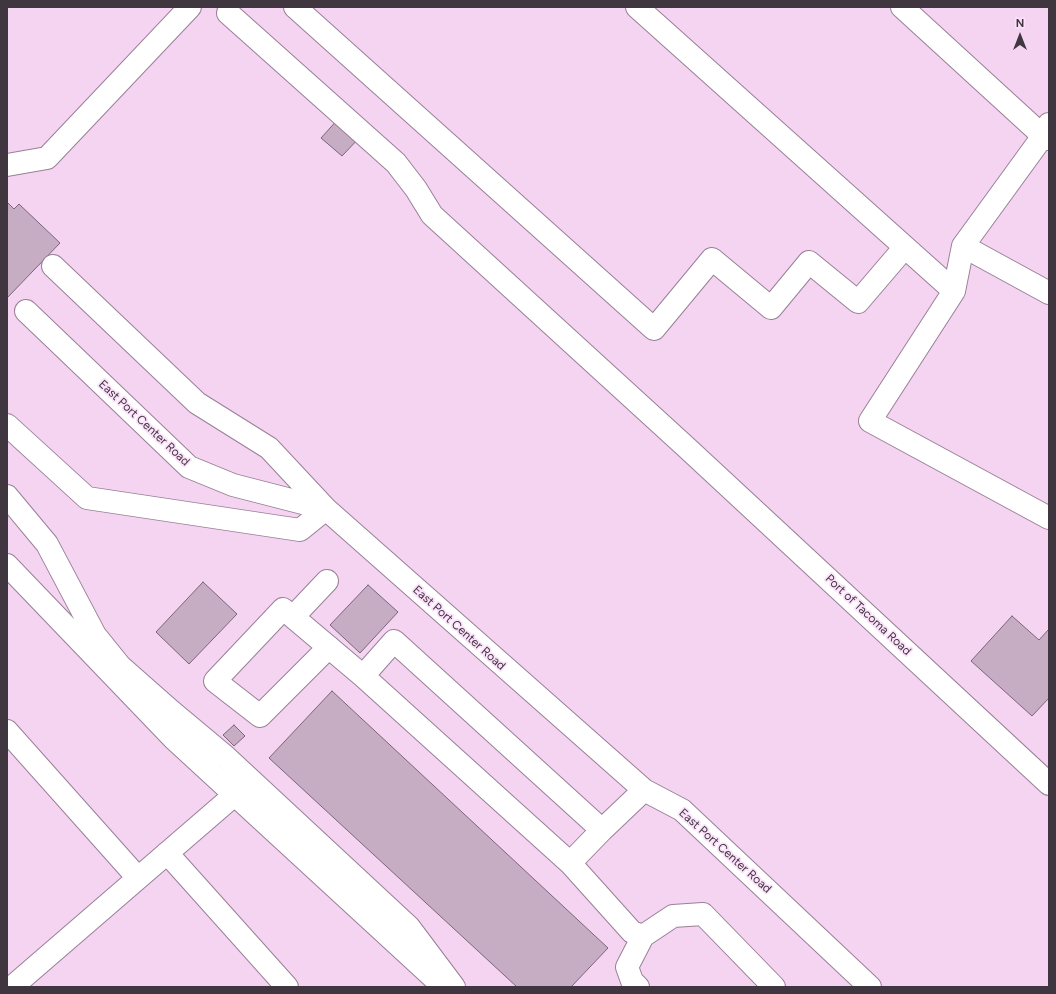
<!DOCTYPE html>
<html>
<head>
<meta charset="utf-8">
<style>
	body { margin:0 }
	#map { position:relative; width:1056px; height:994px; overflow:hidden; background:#fce1fa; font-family:Figtree,sans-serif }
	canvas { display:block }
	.frame { position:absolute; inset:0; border:8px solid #403640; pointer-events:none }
	.north { position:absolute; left:1000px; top:16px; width:40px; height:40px; -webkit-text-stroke:3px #fce1fa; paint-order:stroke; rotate:0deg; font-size:11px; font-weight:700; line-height:16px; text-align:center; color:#403640 }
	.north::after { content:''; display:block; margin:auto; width:14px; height:18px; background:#403640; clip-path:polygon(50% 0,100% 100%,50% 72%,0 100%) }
</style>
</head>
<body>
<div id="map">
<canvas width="1056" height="994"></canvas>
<div class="frame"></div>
<div class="north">N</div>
</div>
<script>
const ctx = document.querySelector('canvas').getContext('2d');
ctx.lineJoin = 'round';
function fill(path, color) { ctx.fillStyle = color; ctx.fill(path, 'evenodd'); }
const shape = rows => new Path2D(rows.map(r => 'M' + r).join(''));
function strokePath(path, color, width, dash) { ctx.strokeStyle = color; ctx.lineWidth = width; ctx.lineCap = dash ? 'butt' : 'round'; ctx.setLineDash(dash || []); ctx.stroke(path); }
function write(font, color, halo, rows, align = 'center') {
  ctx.font = font + ' Figtree,sans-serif'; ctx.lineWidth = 3.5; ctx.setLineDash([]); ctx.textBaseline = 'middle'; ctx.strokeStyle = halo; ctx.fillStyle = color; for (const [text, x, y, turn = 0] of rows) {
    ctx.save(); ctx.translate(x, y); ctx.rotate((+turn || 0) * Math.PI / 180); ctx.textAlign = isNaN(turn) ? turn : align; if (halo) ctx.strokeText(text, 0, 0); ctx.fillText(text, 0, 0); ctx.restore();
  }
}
fill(shape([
	[7,7,1049,7,1049,987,7,987]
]), '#f5d4f2');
const building = shape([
	[340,117,361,136,342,156,321,138,340,117],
	[7,202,14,209,19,204,60,243,7,298,7,202],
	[203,582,237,614,189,664,156,632,203,582],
	[368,585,398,612,360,653,330,625,368,585],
	[1012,616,1039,640,1049,629,1049,698,1032,716,971,661,1012,616],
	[332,691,608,948,571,987,517,987,269,758,332,691],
	[234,725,245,736,234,746,223,735,234,725]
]);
fill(building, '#c6adc4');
strokePath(building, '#7c657a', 1);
const minor = shape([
	[295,7,654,329,712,259,771,308,809,262,858,302,905,247],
	[637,7,954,291],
	[902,7,1043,136,1049,139],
	[228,13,396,163,416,189,432,215,686,447,1049,784],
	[1049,124,1043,136,963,246,954,291,870,421,1049,518],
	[7,165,47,158,190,7],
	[963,246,1049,293],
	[26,311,189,467,233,485,326,509,644,790,682,810,870,987],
	[7,425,87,498,300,530,326,509,269,448,197,403,53,266],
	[7,496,47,544,95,635,120,666,171,711,226,757,409,927,454,987],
	[7,565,174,739,436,980],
	[293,617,327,581],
	[329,647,260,716,215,681,283,609,293,617,363,676],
	[7,731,138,878],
	[602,830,570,863,363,676,394,641,602,830,644,790],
	[167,853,287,987],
	[570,863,632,932,643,936,673,916,703,914,774,987],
	[12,987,246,785],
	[638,987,632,981,627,967,643,936]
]);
strokePath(minor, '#988096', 24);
strokePath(minor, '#fff', 22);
write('12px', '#403640', '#fce1fa', [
	["East Port Center Road",144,423,43],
	["Port of Tacoma Road",868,615,43],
	["East Port Center Road",459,628,42],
	["East Port Center Road",725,851,42]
]);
</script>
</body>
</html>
